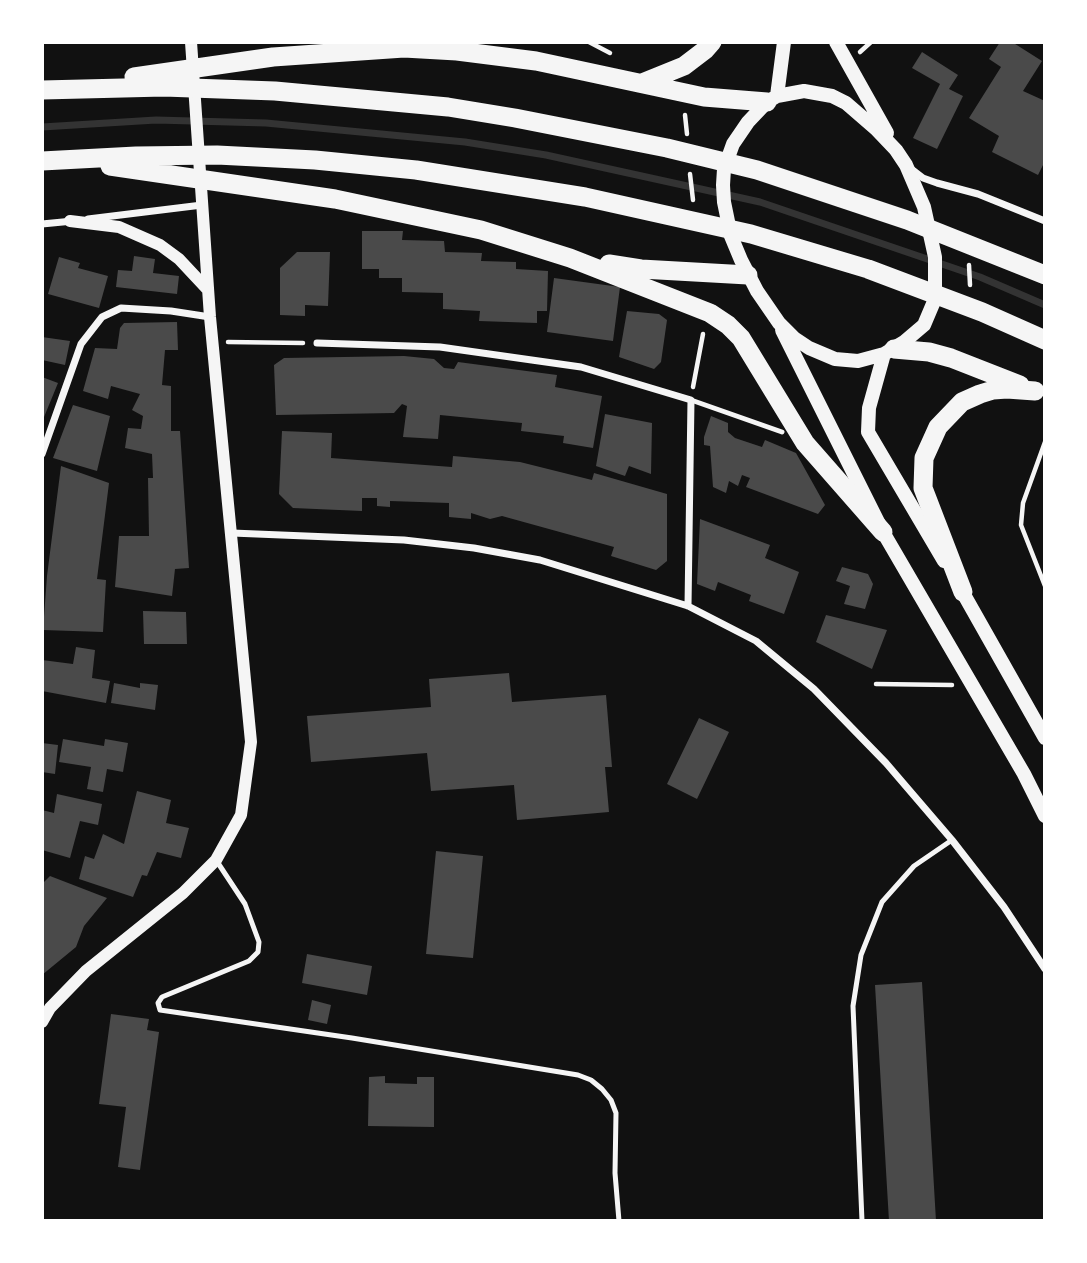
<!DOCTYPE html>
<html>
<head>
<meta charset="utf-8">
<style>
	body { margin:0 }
	#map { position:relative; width:1087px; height:1263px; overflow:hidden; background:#111; font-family:"Fira Sans",sans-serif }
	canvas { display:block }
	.frame { position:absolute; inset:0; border:44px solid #fff; pointer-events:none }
</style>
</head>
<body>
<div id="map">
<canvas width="1087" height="1263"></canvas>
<div class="frame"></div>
</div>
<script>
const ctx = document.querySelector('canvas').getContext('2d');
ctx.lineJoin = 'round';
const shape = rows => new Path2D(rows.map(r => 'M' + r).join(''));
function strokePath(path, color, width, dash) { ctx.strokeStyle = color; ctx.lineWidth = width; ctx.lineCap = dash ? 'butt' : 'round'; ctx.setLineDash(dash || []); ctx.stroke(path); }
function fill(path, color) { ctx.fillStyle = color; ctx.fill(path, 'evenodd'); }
strokePath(shape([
	[42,127,156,120,266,123,465,142,546,155,760,202,980,277,1045,305]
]), '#333', 7);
fill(shape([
	[1000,42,1012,42,1042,61,1023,91,1045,101,1045,161,1038,175,992,152,999,136,969,118,1001,67,989,59],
	[922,52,958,75,949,89,963,96,937,149,913,138,940,84,912,68],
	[362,231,403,231,402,240,444,241,445,252,482,253,481,261,516,262,516,269,548,271,547,311,537,311,537,323,479,321,480,311,443,309,443,293,402,292,402,278,379,278,379,269,362,269],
	[297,252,330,252,328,306,305,305,305,316,280,315,280,268],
	[134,256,155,259,153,273,179,276,177,294,116,287,118,270,132,271],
	[59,257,80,263,78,268,108,276,99,308,48,294],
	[554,278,620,287,613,341,547,332],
	[627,311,659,314,667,320,661,362,654,369,619,357],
	[177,322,178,350,165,350,162,385,171,386,171,431,180,431,189,568,175,569,172,596,115,587,119,536,149,536,148,478,153,478,152,454,125,448,128,428,141,429,143,416,132,410,140,394,111,386,108,399,83,391,95,348,117,349,120,328,124,323],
	[42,337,70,341,65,365,42,360],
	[404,356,434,359,444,368,454,369,458,362,557,375,555,387,602,396,593,448,563,443,564,436,521,431,522,423,440,415,438,439,403,437,407,406,402,404,394,413,276,415,274,365,284,358],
	[42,377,58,383,42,422],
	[73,405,110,416,97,471,53,458],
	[605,414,652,423,651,474,629,466,625,476,596,466],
	[711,416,728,423,728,432,735,438,762,447,765,440,796,453,825,505,818,514,746,487,750,478,742,475,738,486,729,481,726,493,713,487,710,446,704,445,704,437],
	[282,431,332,433,331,458,452,467,453,456,520,462,592,480,594,473,667,494,667,561,656,570,611,556,614,547,502,516,490,519,471,513,471,519,449,517,449,503,390,501,390,507,377,506,377,498,362,498,362,511,293,508,279,494],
	[61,466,109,483,97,579,106,580,103,632,43,630,47,576],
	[700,519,770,545,765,558,799,572,784,614,749,601,751,595,718,582,715,591,697,584],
	[842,567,868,574,873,584,865,609,844,604,850,586,836,581],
	[143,611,186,612,187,644,144,644],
	[826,615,887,630,872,669,816,642],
	[76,647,95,650,92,678,110,681,106,703,42,691,42,660,73,664],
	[509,673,512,702,606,695,612,767,605,767,609,812,517,820,514,785,431,791,427,753,311,762,307,716,431,707,429,679],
	[114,683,140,688,140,683,158,685,155,710,111,703],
	[699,718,729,732,697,799,667,784],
	[63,739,104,746,105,739,128,743,123,772,107,769,103,792,87,789,91,767,59,762],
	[42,743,58,745,55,774,42,772],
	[137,791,171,800,166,823,189,828,181,858,157,852,147,876,142,875,133,897,79,879,85,856,94,859,103,834,124,844],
	[57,794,102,804,98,825,80,821,70,858,42,850,42,810,54,813],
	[436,851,483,856,473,958,426,954],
	[50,876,107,898,84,926,76,947,42,975,42,884],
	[307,954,372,966,367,995,302,983],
	[922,982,936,1221,889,1221,875,985],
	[312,1000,331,1005,327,1024,308,1020],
	[111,1014,149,1019,147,1030,159,1032,140,1170,118,1167,126,1107,99,1104],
	[385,1076,385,1083,417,1084,417,1077,434,1077,434,1127,368,1126,369,1077]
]), '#4a4a4a');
strokePath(shape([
	[589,42,610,53],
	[860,52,871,42],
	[685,115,687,134],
	[690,174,693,200],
	[969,265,970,285],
	[228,342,303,343],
	[693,387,703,334],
	[1045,442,1023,503,1021,525,1045,586],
	[876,684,952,685]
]), '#f5f5f5', 4.5);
strokePath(shape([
	[691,400,782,432],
	[216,860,245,904,259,942,258,952,249,961,162,997,158,1003,160,1010,352,1038,578,1075,591,1080,602,1089,611,1100,616,1113,615,1173,619,1221],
	[862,1221,853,1006,861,955,882,902,914,866,952,840]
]), '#f5f5f5', 5);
strokePath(shape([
	[910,168,923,178,937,183,978,194,1045,221],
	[88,219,202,205],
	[42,224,73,221],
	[317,343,440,347,581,367,691,400,688,606],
	[42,454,81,344,102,317,121,308,171,311,210,317],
	[232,533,404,540,474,548,540,560,688,606,756,641,814,689,886,763,952,840,1004,907,1045,969]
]), '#f5f5f5', 7);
strokePath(shape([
	[70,221,119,227,160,245,179,259,208,290],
	[42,1022,50,1008,86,971,183,893,216,860,241,815,251,742,210,317,191,42]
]), '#f5f5f5', 12);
strokePath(shape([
	[836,42,887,133],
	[804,91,832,96,846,103,876,129,896,150,906,165,924,207,935,257,935,299,924,325,904,342,884,354,858,361,835,359,809,348,794,338,779,323,757,291,741,260,731,236,724,202,723,185,724,169,733,144,748,122,767,102,777,96,804,91],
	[777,96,784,42],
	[782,330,883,532,1024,774,1045,816],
	[884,354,869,408,868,432,944,561],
	[958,584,1045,738]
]), '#f5f5f5', 14);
strokePath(shape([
	[134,77,273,57,404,48,457,51,536,61,704,97,767,102],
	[642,83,684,66,705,50,712,42],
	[42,90,164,87,275,91,448,107,515,118,667,148,757,170,907,220,1045,275],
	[42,161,136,156,217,155,315,160,416,170,585,197,751,234,868,269,982,312,1045,340],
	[110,166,335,199,481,230,570,258,710,313,728,325,741,338,805,443,883,532],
	[609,264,641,269,748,275],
	[894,349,929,352,951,358,1020,385],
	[963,592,923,488,924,458,938,427,962,402,980,394,993,390,1007,389,1035,391]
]), '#f5f5f5', 19);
</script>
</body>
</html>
